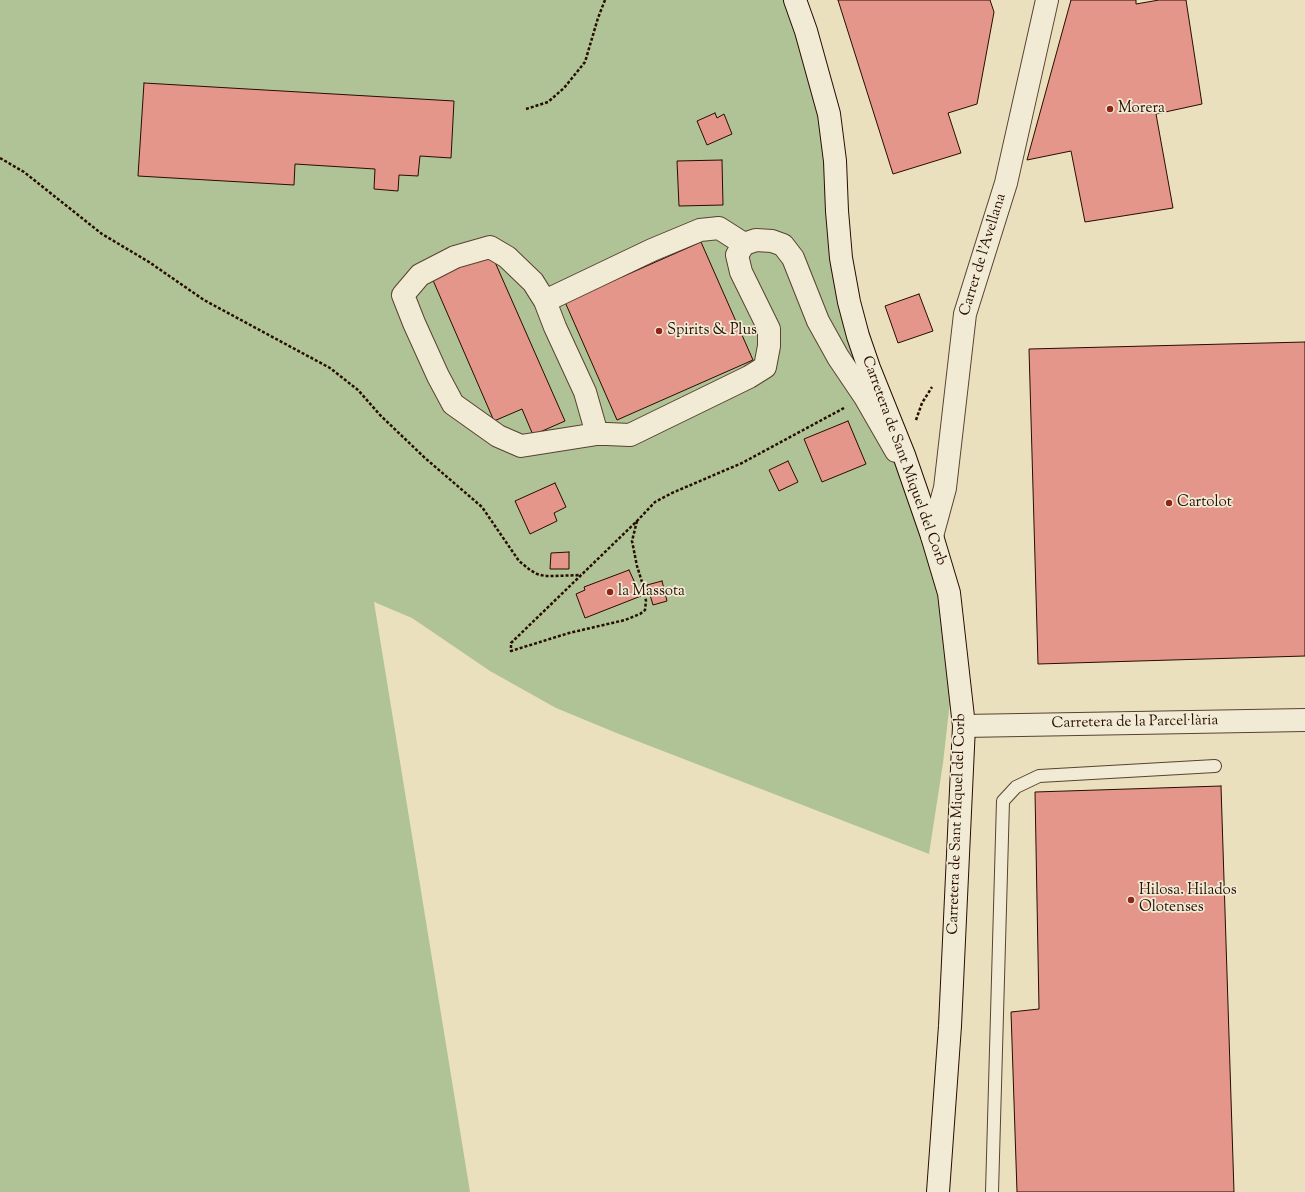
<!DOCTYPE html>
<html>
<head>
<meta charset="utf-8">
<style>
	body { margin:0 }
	canvas { display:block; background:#eae0be }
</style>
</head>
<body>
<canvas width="1305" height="1192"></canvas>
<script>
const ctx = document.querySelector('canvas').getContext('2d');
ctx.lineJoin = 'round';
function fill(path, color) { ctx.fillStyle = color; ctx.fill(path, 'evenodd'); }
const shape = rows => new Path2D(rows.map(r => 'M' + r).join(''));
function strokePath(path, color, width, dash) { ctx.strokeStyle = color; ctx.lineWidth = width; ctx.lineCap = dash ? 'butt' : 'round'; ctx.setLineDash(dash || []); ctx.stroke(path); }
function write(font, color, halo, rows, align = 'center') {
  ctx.font = font + ' "Sorts Mill Goudy",serif'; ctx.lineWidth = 3.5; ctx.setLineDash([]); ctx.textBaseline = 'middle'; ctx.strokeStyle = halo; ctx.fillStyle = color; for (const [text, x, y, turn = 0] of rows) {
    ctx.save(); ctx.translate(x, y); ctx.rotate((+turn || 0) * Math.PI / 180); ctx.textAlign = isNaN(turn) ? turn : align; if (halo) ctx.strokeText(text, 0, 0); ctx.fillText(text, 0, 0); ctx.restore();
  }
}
fill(shape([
	[0,0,804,0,854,299,919,471,952,684,943,763,929,854,619,734,556,708,490,671,412,618,374,602,470,1192,0,1192]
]), '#b0c396');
const building = shape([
	[838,0,990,0,994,12,977,104,948,113,961,153,893,174,838,0],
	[1071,0,1136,0,1136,4,1159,0,1186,0,1202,104,1156,114,1173,208,1085,222,1071,151,1027,160,1071,0],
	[144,83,454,101,451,158,420,156,418,176,399,175,398,191,374,189,375,169,295,164,294,185,138,176,144,83],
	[715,113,717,118,724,114,732,134,707,145,697,121,715,113],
	[722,160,723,205,679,206,677,161,722,160],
	[701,242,753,360,617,420,565,302,701,242],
	[491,253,565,421,533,435,522,409,494,421,432,278,491,253],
	[919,294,933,331,898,343,885,306,919,294],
	[1305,342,1305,656,1038,664,1029,349,1305,342],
	[848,421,866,464,822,482,804,439,848,421],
	[788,461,798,482,779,491,769,470,788,461],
	[555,483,566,507,554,513,557,521,530,534,515,501,555,483],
	[569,552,569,569,550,569,551,553,569,552],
	[629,570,641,596,585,618,576,594,585,590,584,587,629,570],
	[662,581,667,601,653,605,647,585,662,581],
	[1221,786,1234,1192,1017,1192,1011,1012,1039,1009,1035,792,1221,786]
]);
fill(building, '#e4968a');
strokePath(building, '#280d00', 1);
const lane = shape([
	[992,1192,1003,801,1016,787,1039,776,1215,766]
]);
const street = shape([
	[545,301,533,282,507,257,490,247,455,257,420,275,403,295,414,323,438,376,453,404,498,436,521,446,597,434,607,434,630,435,749,377,765,367,769,346,769,329,741,272,737,255,744,244,756,240,772,241,783,245,793,258,818,321,838,357,865,397,896,451],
	[597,434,585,392,555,327,545,301,652,250,700,230,719,228,744,244],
	[932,536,945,488,965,314,1006,183,1047,0],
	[964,726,1305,720]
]);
const secondary = shape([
	[795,0,806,31,829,114,835,161,837,211,841,258,849,302,858,336,869,368,904,455,932,536,949,593,964,726,950,1026,938,1192]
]);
strokePath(lane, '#584230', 14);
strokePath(street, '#584230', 24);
strokePath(secondary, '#280d00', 24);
strokePath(shape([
	[526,109,548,102,564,88,585,62,598,18,605,0],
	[0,158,24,172,102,234,149,262,204,300,330,368,358,390,380,415,425,458,482,507,519,561,530,570,537,574,545,576,555,576,581,575],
	[916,420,922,403,932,387],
	[637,521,632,541,637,566,642,582,646,601,645,610,640,614,625,620,569,633,511,651,511,643,637,521,655,502,672,493,742,463,844,408]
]), '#280d00', 2.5, [3, 2]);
strokePath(lane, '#f1ebd5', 12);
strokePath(street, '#f1ebd5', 22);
strokePath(secondary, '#f1ebd5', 22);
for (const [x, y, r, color] of [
	[1110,109,4,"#8f2418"],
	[659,331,4,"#8f2418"],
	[1169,503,4,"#8f2418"],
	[610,592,4,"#8f2418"],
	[1131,900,4,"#8f2418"]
]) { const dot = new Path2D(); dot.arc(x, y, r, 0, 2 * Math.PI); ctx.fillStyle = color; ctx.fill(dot); strokePath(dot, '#f1ebd5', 1.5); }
write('15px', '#280d00', '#f1ebd5', [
	["Morera",1118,109],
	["Spirits & Plus",667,331],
	["Cartolot",1177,503],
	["la Massota",618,592],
	["Hilosa. Hilados",1139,891],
	["Olotenses",1139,908]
], 'left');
write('15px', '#280d00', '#f1ebd5', [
	["Carrer de l'Avellana",984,255,-73],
	["Carretera de Sant Miquel del Corb",903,461,70],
	["Carretera de la Parcel·lària",1135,723,-1],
	["Carretera de Sant Miquel del Corb",958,824,-88]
]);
</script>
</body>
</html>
